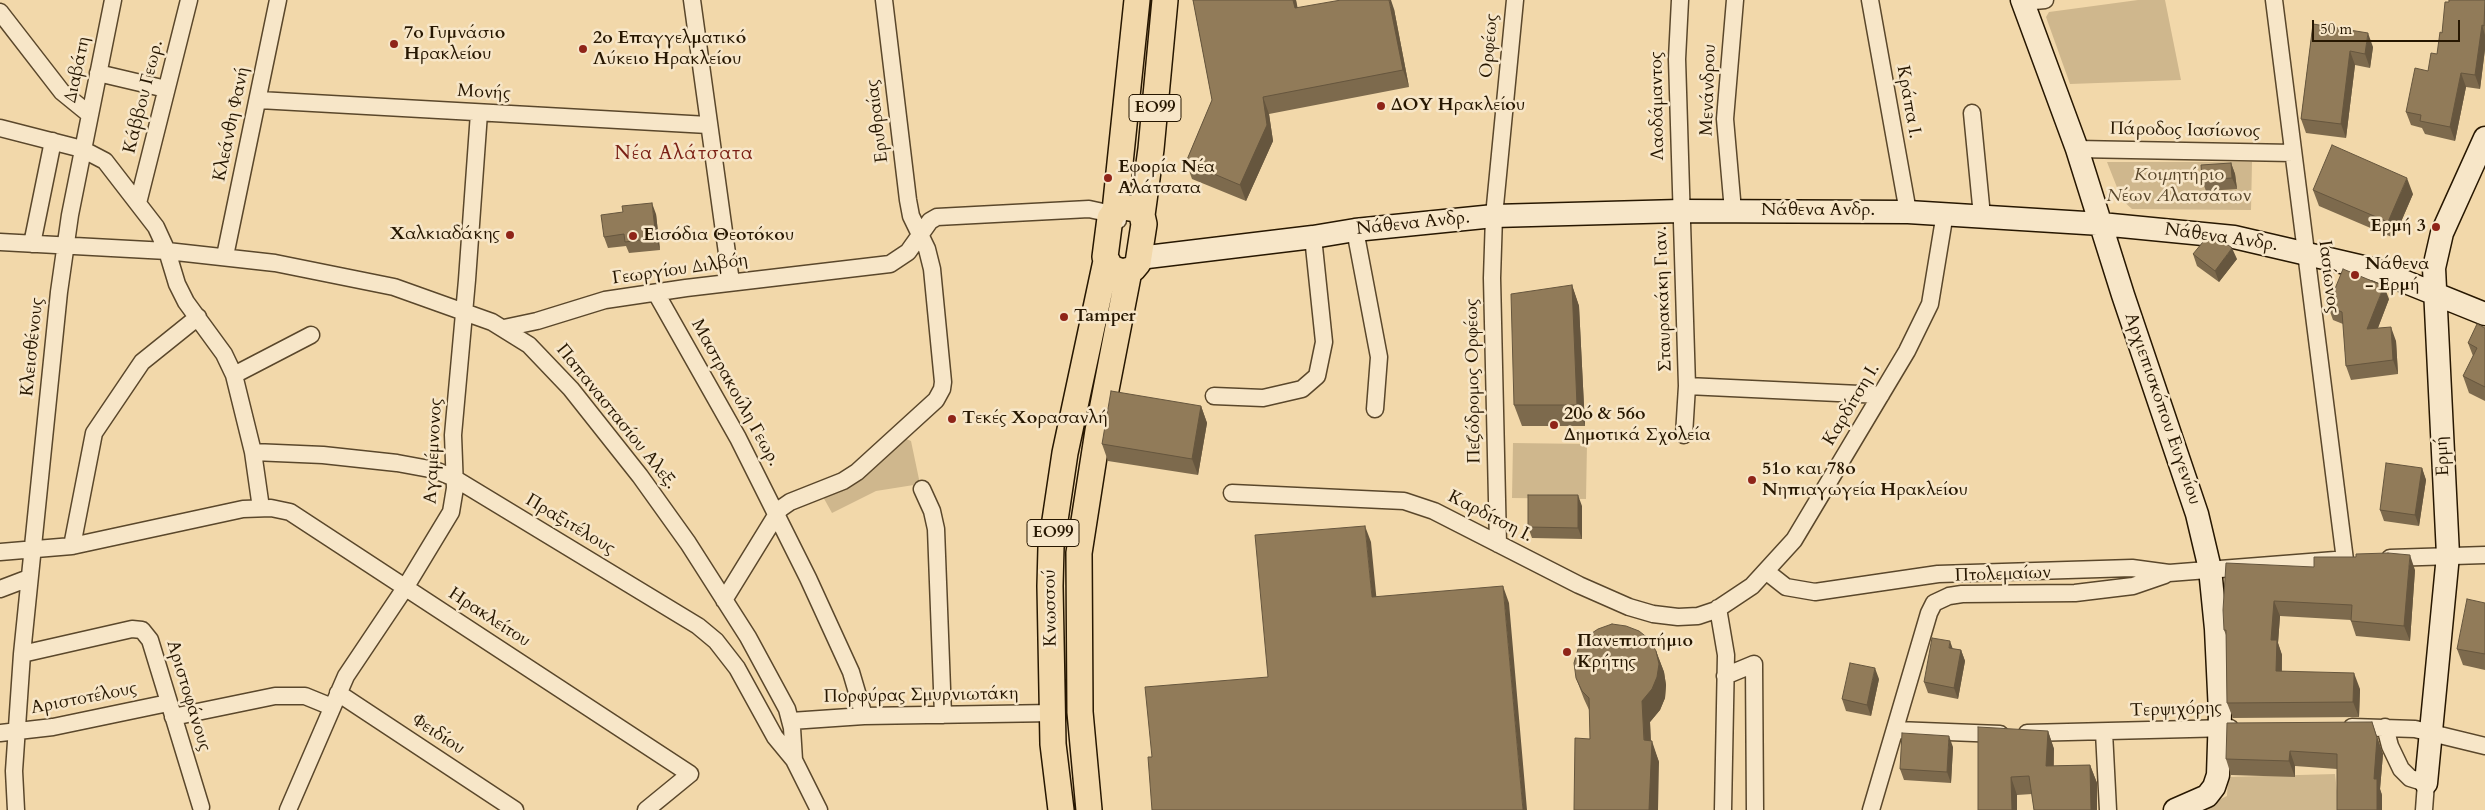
<!DOCTYPE html>
<html>
<head>
<meta charset="utf-8">
<style>
	body { margin:0 }
	#map { position:relative; width:2485px; height:810px; overflow:hidden; background:#f2d8aa; font-family:Cardo,serif }
	canvas { display:block }
	.scale { position:absolute; left:2312px; top:20px; width:148px; height:22px; box-sizing:border-box; border:2px solid #271701; border-top:0; padding-left:6px; font-size:15px; line-height:18px; white-space:nowrap; color:#271701; -webkit-text-stroke:4px #f7e6c8; paint-order:stroke }
</style>
</head>
<body>
<div id="map">
<canvas width="2485" height="810"></canvas>
<div class="scale">50 m</div>
</div>
<script>
const ctx = document.querySelector('canvas').getContext('2d');
ctx.lineJoin = 'round';
function fill(path, color) { ctx.fillStyle = color; ctx.fill(path, 'evenodd'); }
const shape = rows => new Path2D(rows.map(r => 'M' + r).join(''));
function strokePath(path, color, width, dash) { ctx.strokeStyle = color; ctx.lineWidth = width; ctx.lineCap = dash ? 'butt' : 'round'; ctx.setLineDash(dash || []); ctx.stroke(path); }
function write(font, color, halo, rows, align = 'center') {
  ctx.font = font + ' Cardo,serif'; ctx.lineWidth = 5; ctx.setLineDash([]); ctx.textBaseline = 'middle'; ctx.strokeStyle = halo; ctx.fillStyle = color; for (const [text, x, y, turn = 0] of rows) {
    ctx.save(); ctx.translate(x, y); ctx.rotate((+turn || 0) * Math.PI / 180); ctx.textAlign = isNaN(turn) ? turn : align; if (halo) ctx.strokeText(text, 0, 0); ctx.fillText(text, 0, 0); ctx.restore();
  }
}
fill(shape([
	[2138,0,2165,0,2181,80,2070,84,2046,17,2049,12],
	[2107,162,2252,162,2251,210,2132,209,2122,200],
	[904,438,911,441,920,484,876,491,832,513,822,495],
	[1513,443,1587,444,1586,499,1512,498],
	[2335,774,2339,810,2197,810,2227,796,2228,777]
]), '#cfb78d');
const street = shape([
	[692,0,731,282],
	[1680,0,1677,59,1687,386,1684,435],
	[1870,0,1908,212],
	[2274,0,2345,560],
	[2023,2,2045,0],
	[0,12,62,92,89,114],
	[98,73,166,89],
	[259,100,708,125],
	[1972,113,1982,216],
	[0,128,82,149,105,161,156,227,167,251,275,263,394,287,492,322,529,345,571,389,640,476,688,543,748,637,787,709,792,728,794,760,819,810],
	[2077,149,2293,153],
	[138,203,189,0],
	[1733,211,1725,119,1735,0],
	[1355,230,1379,357,1375,409],
	[0,242,167,251,177,284,186,302,224,354,234,375,253,452,261,508],
	[32,244,53,141],
	[225,256,278,0],
	[656,293,738,438,808,578,851,672,864,716],
	[504,328,537,321,605,300,686,288,890,264,908,252,930,221,937,217,1089,209,1112,214,1118,220],
	[234,375,311,335],
	[1687,386,1881,395],
	[1214,396,1263,398,1302,389,1317,376,1324,342,1313,237],
	[253,452,323,455,397,463,435,470,454,478,698,626,716,641,737,668,775,737,794,760],
	[922,489,932,511,936,529,943,715],
	[1232,493,1404,501,1434,511,1579,585,1629,607,1653,614,1678,617,1698,616,1716,610,1752,586,1794,540,1907,351,1930,304,1945,213],
	[1498,544,1492,278,1494,216,1515,0],
	[72,546,94,433,142,362,198,317],
	[0,552,72,546,243,509,271,508,290,512,690,774,646,810],
	[2390,558,2485,555],
	[1767,572,1786,587,1815,592,1938,574,2132,568,2169,573,2335,560],
	[0,589,29,578],
	[724,600,780,509,790,502,843,481,857,472,936,400,942,389,943,382,932,269,927,249,911,216,908,200,884,0],
	[1718,608,1726,655,1723,810],
	[22,654,132,629,142,630,150,640,201,807],
	[1725,676,1754,664,1755,810],
	[338,693,515,810],
	[173,717,275,696,305,696,332,707],
	[791,721,864,716,1053,713],
	[2352,727,2415,729,2485,746],
	[2385,727,2390,746,2401,769,2410,778,2426,783,2424,810],
	[1896,730,2000,734],
	[2104,732,2108,810],
	[0,733,53,727,168,703],
	[2027,733,2230,728],
	[16,810,14,771,22,654,59,292,70,215,113,0],
	[288,810,346,676,405,588,451,512,455,488,453,435,467,280,479,113],
	[1871,810,1929,613,1934,603,1949,596,1962,594,2075,593,2133,586,2165,575]
]);
const secondary = shape([
	[2022,0,2077,149,2123,295,2197,514,2210,569,2216,629,2220,713,2218,775,2214,787,2207,796,2175,810],
	[1139,258,1313,237,1355,230,1494,216,1680,211,1908,212,2101,224,2234,237,2376,270,2485,314],
	[2426,783,2448,555,2434,268,2442,233,2485,138]
]);
const primary = shape([
	[1122,207,1136,209,1142,215,1144,224,1138,263,1133,269,1123,272,1111,268,1105,257,1110,218,1115,211,1122,207],
	[1115,211,1137,0],
	[1142,215,1151,149,1165,0],
	[1061,810,1053,744,1050,586,1051,547,1065,453,1106,261],
	[1089,810,1080,712,1079,553,1098,431,1129,271]
]);
strokePath(street, '#5a472b', 19);
strokePath(secondary, '#271701', 25);
strokePath(primary, '#271701', 28);
strokePath(street, '#f7e6c8', 16);
strokePath(secondary, '#f7e6c8', 22);
strokePath(primary, '#f2d8aa', 25);
fill(shape([
	[1193,0,1296,0,1297,8,1394,9,1409,87,1269,114,1273,141,1246,201,1192,179,1186,162,1212,100],
	[2485,0,2485,49,2480,89,2466,87,2455,141,2425,134,2422,128,2411,125,2406,112,2437,54,2449,2],
	[2313,24,2373,47,2370,68,2355,65,2346,138,2306,133,2301,119],
	[2231,163,2235,174,2237,189,2206,191,2202,180],
	[2313,190,2413,194,2394,238,2319,206],
	[656,214,660,250,629,253,626,246,608,248,604,237],
	[2193,254,2237,259,2219,282,2197,266],
	[1572,285,1579,306,1585,426,1522,426,1514,405],
	[2389,299,2378,328,2396,341,2398,374,2351,380,2346,366,2343,324,2333,320,2328,306],
	[2485,328,2485,401,2469,393,2463,376,2473,356,2468,343],
	[1201,406,1207,423,1198,475,1108,461,1102,444],
	[2422,468,2426,480,2419,526,2384,521,2380,510],
	[1582,506,1582,539,1532,538,1528,527],
	[2314,567,2415,570,2410,641,2356,636,2351,621,2351,620,2280,616,2278,643,2282,655,2282,671,2360,689,2359,717,2233,718,2227,703,2226,635,2224,630],
	[2485,603,2485,670,2463,665,2457,649],
	[1953,649,1961,650,1965,661,1958,699,1928,693,1924,682],
	[1656,651,1664,672,1666,685,1665,698,1660,710,1650,722,1651,741,1659,762,1590,739,1590,712,1584,699,1576,678],
	[1879,679,1871,716,1846,711,1842,699],
	[2048,731,2054,749,2054,766,2090,765,2097,783,2097,810,2034,810,2032,794,2017,795,2017,810,1978,810],
	[2377,737,2383,754,2380,789,2382,795,2337,769,2295,766,2295,777,2231,775,2226,759],
	[1953,747,1951,783,1904,780,1900,769]
]), '#7d6a4d');
fill(shape([
	[1293,0,1296,0,1301,24,1295,8],
	[1389,0,1391,0,1394,9,1409,87,1403,70],
	[2482,25,2485,35,2485,49,2480,89,2475,75],
	[2368,33,2373,47,2370,68,2365,54],
	[2350,51,2355,65,2346,138,2341,124],
	[2461,73,2466,87,2455,141,2450,127],
	[1263,97,1269,114,1273,141,1246,201,1240,185],
	[2231,163,2235,174,2237,189,2232,178],
	[2407,178,2413,194,2394,238,2388,222],
	[652,203,656,214,660,250,656,238],
	[2232,248,2237,259,2219,282,2215,271],
	[1572,285,1579,306,1585,426,1577,405],
	[2384,286,2389,299,2372,343,2367,329],
	[2391,327,2396,341,2398,374,2393,360],
	[1201,406,1207,423,1198,475,1192,459],
	[2422,468,2426,480,2419,526,2415,515],
	[1578,495,1582,506,1582,539,1578,528],
	[1365,526,1371,542,1378,614,1372,597],
	[2410,555,2415,570,2410,641,2404,626],
	[1503,586,1509,603,1527,810,1523,810],
	[2274,601,2280,616,2278,643,2282,655,2281,686,2276,671,2271,640],
	[1950,641,1954,652,1949,648],
	[1961,650,1965,661,1958,699,1954,688],
	[1656,651,1664,672,1666,685,1665,698,1660,710,1650,722,1651,750,1652,741,1659,762,1658,810,1649,810,1642,701],
	[1875,668,1879,679,1871,716,1867,705],
	[2354,673,2360,689,2359,717,2353,702],
	[2372,722,2383,754,2380,789,2382,795,2382,810,2377,810,2374,779],
	[2048,731,2054,749,2052,783,2046,766],
	[1949,736,1953,747,1951,783,1947,772],
	[2290,751,2295,766,2295,777,2289,761],
	[2090,765,2097,783,2097,810,2091,810],
	[2011,777,2017,795,2017,810,2012,810]
]), '#66563e');
const building = shape([
	[1193,0,1293,0,1295,8,1341,0,1389,0,1403,70,1263,97,1267,125,1240,185,1186,162,1212,100,1193,0],
	[2449,0,2485,0,2484,26,2482,25,2475,75,2461,73,2450,127,2420,121,2421,115,2406,112,2415,68,2428,71,2431,53,2437,54,2440,32,2442,33,2445,2,2449,2,2449,0],
	[2313,24,2368,33,2365,54,2350,51,2341,124,2301,119,2313,24],
	[2332,145,2407,178,2388,222,2313,190,2332,145],
	[2231,163,2232,178,2202,180,2201,165,2231,163],
	[652,203,656,238,625,242,624,234,604,237,601,215,623,212,622,206,652,203],
	[2207,237,2219,238,2232,248,2215,271,2193,254,2207,237],
	[2343,269,2384,286,2367,329,2391,327,2393,360,2346,366,2342,312,2328,306,2343,269],
	[1572,285,1577,405,1514,405,1511,294,1572,285],
	[2477,324,2485,328,2485,387,2463,376,2477,348,2468,343,2477,324],
	[1111,391,1201,406,1192,459,1102,444,1111,391],
	[2386,463,2422,468,2415,515,2380,510,2386,463],
	[1528,495,1578,495,1578,528,1528,527,1528,495],
	[1365,526,1372,597,1503,586,1523,810,1152,810,1148,757,1152,757,1145,687,1268,677,1255,535,1365,526],
	[2388,553,2410,555,2404,626,2351,621,2352,605,2274,601,2271,640,2277,640,2276,671,2354,673,2353,702,2227,703,2226,630,2224,630,2223,610,2226,563,2314,567,2314,557,2356,557,2356,554,2388,553],
	[2467,599,2485,603,2485,654,2457,649,2467,599],
	[1612,624,1626,626,1639,631,1649,639,1656,651,1659,664,1657,677,1652,689,1642,701,1644,740,1652,741,1649,810,1574,810,1575,738,1590,739,1589,698,1582,691,1576,678,1574,663,1578,649,1586,637,1598,629,1612,624],
	[1932,638,1950,641,1949,648,1961,650,1954,688,1924,682,1932,638],
	[1850,663,1875,668,1867,705,1842,699,1850,663],
	[2372,722,2377,738,2374,779,2377,779,2377,810,2337,810,2337,754,2290,751,2289,761,2226,759,2227,723,2372,722],
	[1978,727,2048,731,2046,766,2090,765,2091,810,2034,810,2029,776,2011,777,2012,810,1978,810,1978,727],
	[1902,733,1949,736,1947,772,1900,769,1902,733]
]);
fill(building, '#917b59');
strokePath(building, '#66563e', 1);
for (const [x, y, r, color] of [
	[394,44,5,"#8f2418"],
	[583,49,5,"#8f2418"],
	[1381,106,5,"#8f2418"],
	[1108,178,5,"#8f2418"],
	[2436,227,5,"#8f2418"],
	[510,235,5,"#8f2418"],
	[633,236,5,"#8f2418"],
	[2355,275,5,"#8f2418"],
	[1064,317,5,"#8f2418"],
	[952,419,5,"#8f2418"],
	[1554,425,5,"#8f2418"],
	[1752,480,5,"#8f2418"],
	[1567,652,5,"#8f2418"]
]) { const dot = new Path2D(); dot.arc(x, y, r, 0, 2 * Math.PI); ctx.fillStyle = color; ctx.fill(dot); strokePath(dot, '#f7e6c8', 2); }
for (const [x, y, w] of [
	[1155,108,52],
	[1053,533,52]
]) { const box = new Path2D(); box.roundRect(x - w / 2, y - 13.5, w, 27, 4); ctx.fillStyle = '#f7e6c8'; ctx.fill(box); strokePath(box, '#271701', 1); }
write('bold 16px', '#271701', null, [
	["ΕΟ99",1155,108],
	["ΕΟ99",1053,533]
]);
write('bold 18px', '#271701', '#f7e6c8', [
	["7o Γυμνάσιο",404,34],
	["Ηρακλείου",404,55],
	["2ο Επαγγελματικό",593,39],
	["Λύκειο Ηρακλείου",593,60],
	["ΔΟΥ Ηρακλείου",1391,106],
	["Εφορία Νέα",1118,168],
	["Αλάτσατα",1118,189],
	["Ερμή 3",2426,227,"right"],
	["Χαλκιαδάκης",500,235,"right"],
	["Εισόδια Θεοτόκου",643,236],
	["Νάθενα",2365,265],
	["- Ερμή",2365,286],
	["Tamper",1074,317],
	["20ό & 56ο",1564,415],
	["Δημοτικά Σχολεία",1564,436],
	["Τεκές Χορασανλή",962,419],
	["51ο και 78ο",1762,470],
	["Νηπιαγωγεία Ηρακλείου",1762,491],
	["Πανεπιστήμιο",1577,642],
	["Κρήτης",1577,663]
], 'left');
write('18px', '#271701', '#f7e6c8', [
	["Ορφέως",1490,46,-85],
	["Διαβάτη",78,70,-78],
	["Μενάνδρου",1709,90,-88],
	["Μονής",484,93,3],
	["Κάββου Γεωρ.",144,97,-76],
	["Κράπα Ι.",1908,102,80],
	["Λαοδάμαντος",1658,106,-91],
	["Ερυθραίας",878,121,-97],
	["Κλεάνθη Φανή",232,124,-78],
	["Πάροδος Ιασίωνος",2185,131,1],
	["Νάθενα Ανδρ.",1818,211],
	["Νάθενα Ανδρ.",1413,224,-6],
	["Νάθενα Ανδρ.",2221,238,8],
	["Γεωργίου Διλβόη",680,270,-8],
	["Ιασίωνος",2328,277,83],
	["Σταυρακάκη Γιαν.",1664,299,-92],
	["Κλεισθένους",33,347,-84],
	["Πεζόδρομος Ορφέως",1474,381,-91],
	["Μαστρακούλη Γεωρ.",735,393,61],
	["Καρδίτση Ι.",1852,405,-59],
	["Αρχιεπισκόπου Ευγενίου",2162,409,71],
	["Παπαναστασίου Αλεξ.",616,417,51],
	["Αγαμέμνονος",434,451,-87],
	["Ερμή",2443,456,-93],
	["Καρδίτση Ι.",1490,517,27],
	["Πραξιτέλους",570,525,31],
	["Πτολεμαίων",2003,575,-2],
	["Κνωσσού",1051,608,-91],
	["Ηρακλείτου",489,618,33],
	["Αριστοφάνους",188,696,73],
	["Πορφύρας Σμυρνιωτάκη",921,696,-1],
	["Αριστοτέλους",84,699,-11],
	["Τερψιχόρης",2176,710,-2],
	["Φειδίου",438,735,33]
]);
write('italic 18px', '#59472b', '#f7e6c8', [
	["Κοιμητήριο",2179,176],
	["Νέων Αλατσάτων",2179,197]
]);
ctx.letterSpacing = '1px';
write('19px', '#7a1f14', '#f7e6c8', [
	["Νέα Αλάτσατα",684,155]
]);
ctx.letterSpacing = '0px';
</script>
</body>
</html>
